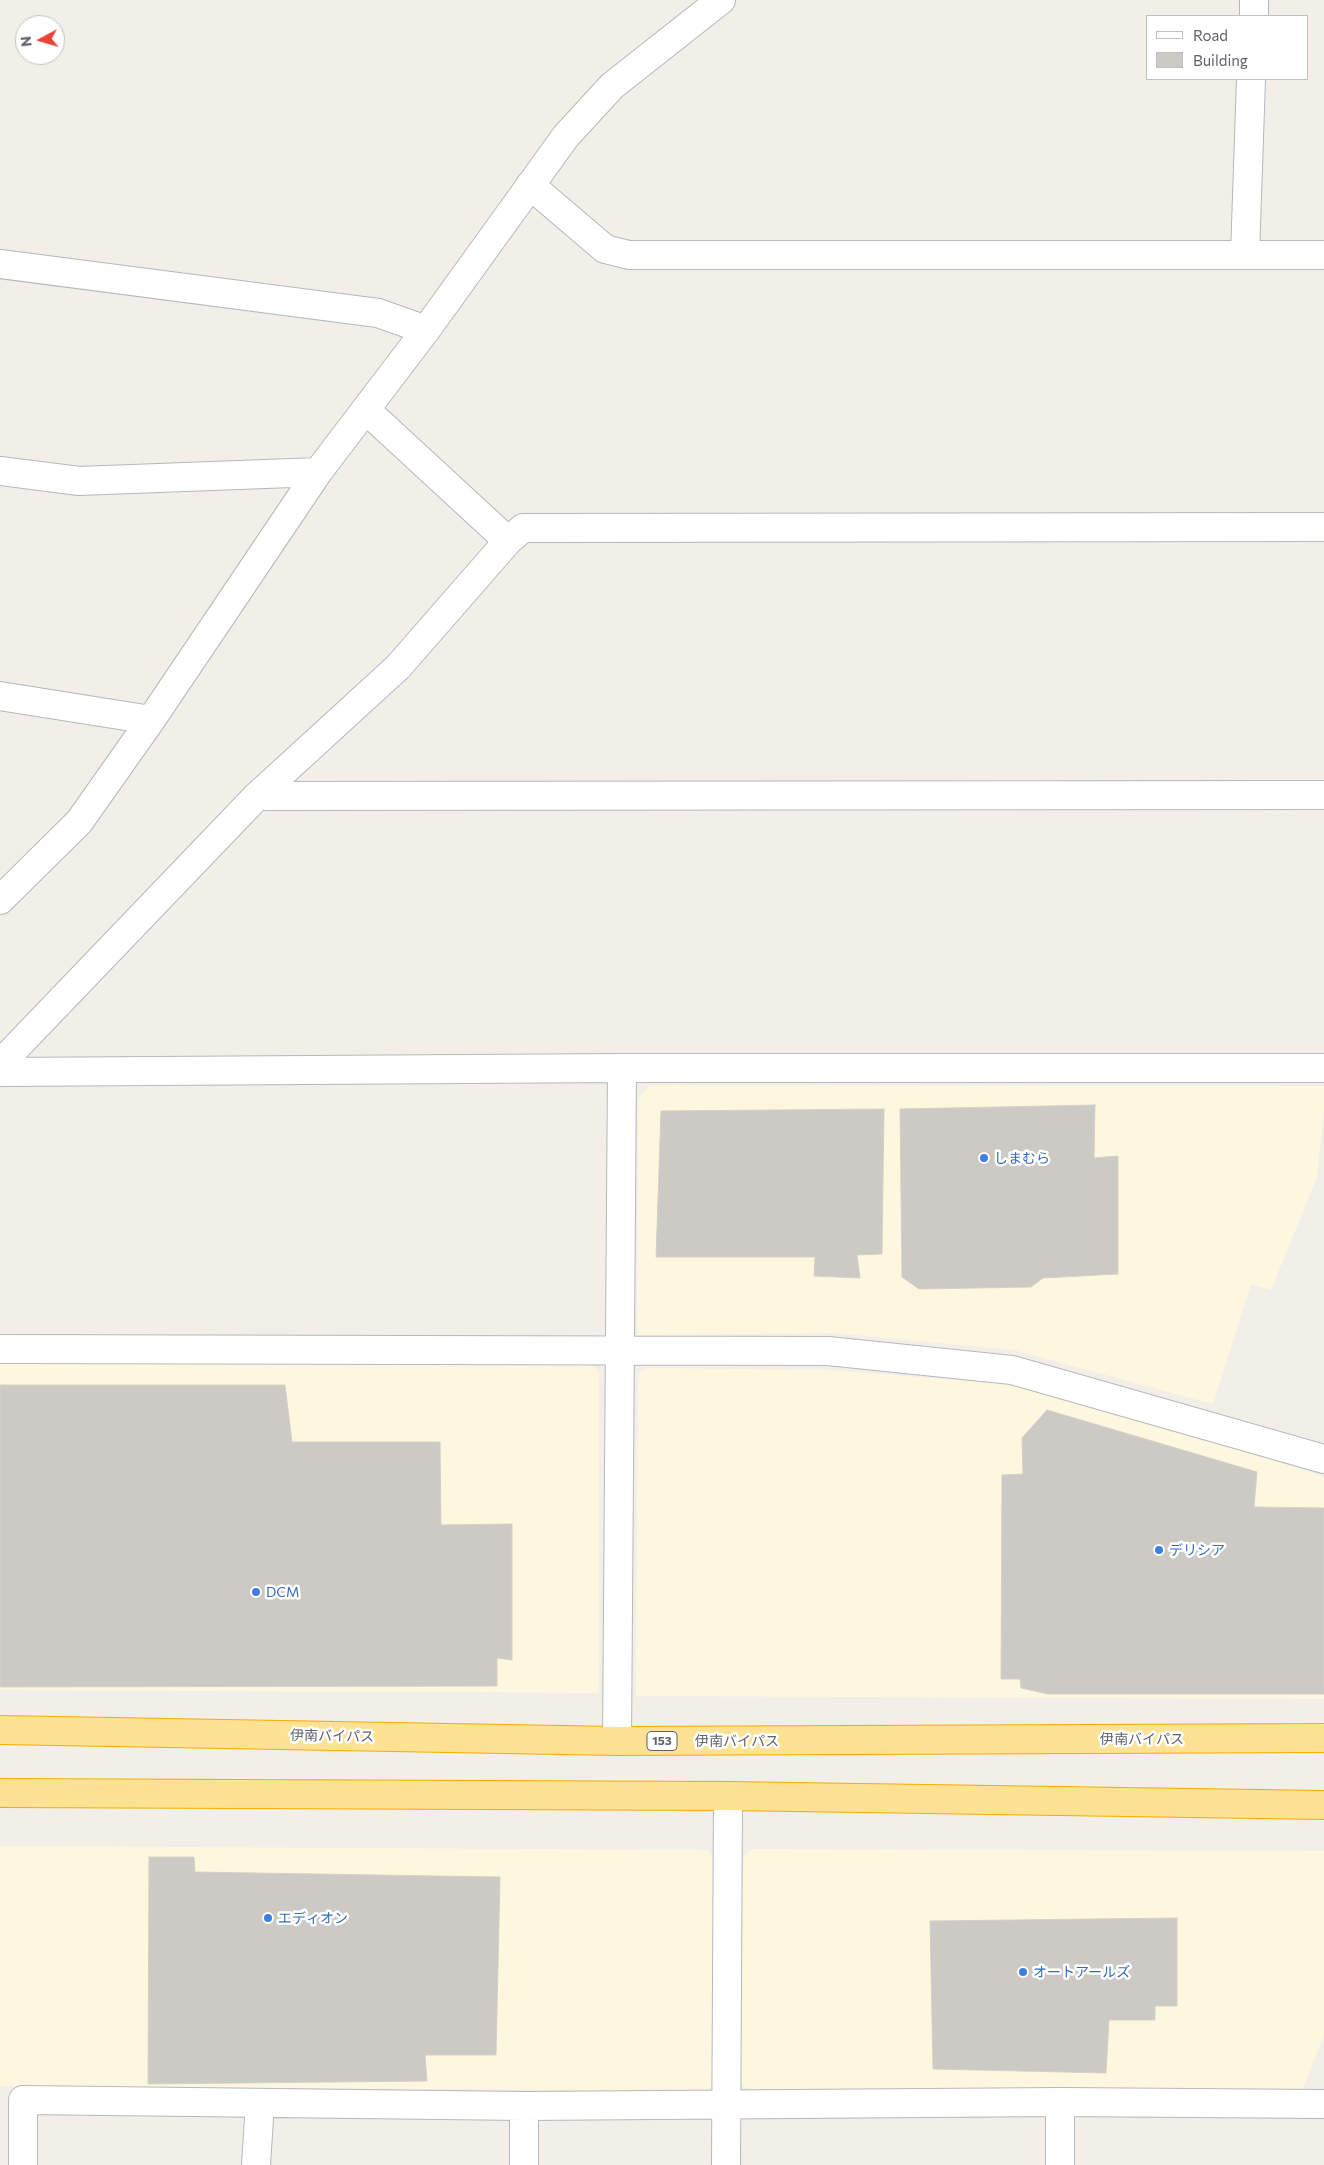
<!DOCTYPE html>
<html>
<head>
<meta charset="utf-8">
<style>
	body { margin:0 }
	#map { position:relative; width:1324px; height:2165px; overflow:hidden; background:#f1efe8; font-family:Commissioner,sans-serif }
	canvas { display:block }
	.legend { position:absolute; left:1146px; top:15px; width:162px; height:65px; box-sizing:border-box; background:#fff; border:1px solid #bfc1c3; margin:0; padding:6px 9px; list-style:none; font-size:15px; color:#5f6368 }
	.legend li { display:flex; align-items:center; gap:10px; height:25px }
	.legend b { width:25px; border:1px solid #bfc1c3 }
	.north { position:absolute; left:15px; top:15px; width:50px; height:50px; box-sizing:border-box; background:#fff; border:1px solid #bfc1c3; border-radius:50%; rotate:264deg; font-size:14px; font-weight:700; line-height:20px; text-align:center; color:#5f6368 }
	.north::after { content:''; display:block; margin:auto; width:18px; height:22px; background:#ea4335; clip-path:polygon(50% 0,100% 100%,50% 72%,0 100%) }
</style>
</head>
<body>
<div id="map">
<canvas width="1324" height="2165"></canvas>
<ul class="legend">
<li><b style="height:6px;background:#fff"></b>Road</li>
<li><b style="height:14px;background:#cccac5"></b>Building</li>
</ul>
<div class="north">N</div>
</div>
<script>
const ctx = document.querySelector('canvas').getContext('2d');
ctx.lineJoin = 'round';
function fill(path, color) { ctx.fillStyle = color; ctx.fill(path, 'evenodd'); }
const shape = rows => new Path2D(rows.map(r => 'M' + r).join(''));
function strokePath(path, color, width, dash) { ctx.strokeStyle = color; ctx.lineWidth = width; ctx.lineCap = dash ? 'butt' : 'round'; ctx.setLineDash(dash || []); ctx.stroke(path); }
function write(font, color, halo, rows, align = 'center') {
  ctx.font = font + ' Commissioner,"Noto Sans JP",sans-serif'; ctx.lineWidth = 5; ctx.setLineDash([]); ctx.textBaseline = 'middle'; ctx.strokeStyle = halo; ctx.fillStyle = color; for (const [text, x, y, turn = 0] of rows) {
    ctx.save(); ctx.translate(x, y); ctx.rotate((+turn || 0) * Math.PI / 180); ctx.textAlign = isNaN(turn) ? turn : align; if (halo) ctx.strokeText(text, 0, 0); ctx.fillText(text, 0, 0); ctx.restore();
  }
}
fill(shape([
	[650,1085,1324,1086,1324,1110,1317,1177,1271,1290,1251,1284,1213,1404,1014,1350,834,1333,637,1335,638,1099],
	[0,1363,591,1364,599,1372,599,1693,0,1690],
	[646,1368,828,1370,1008,1384,1175,1428,1324,1477,1324,1699,636,1696,638,1374],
	[0,1846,708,1850,713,1858,714,2078,712,2087,702,2091,0,2086],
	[753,1849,1324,1851,1324,2035,1301,2093,749,2091,740,2083,743,1857]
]), '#fef7e0');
const building = shape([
	[1095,1105,1094,1158,1118,1156,1118,1274,1043,1278,1031,1287,919,1289,902,1277,900,1109,1095,1105],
	[884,1109,882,1254,857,1255,860,1278,814,1276,815,1257,656,1257,661,1111,884,1109],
	[0,1385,285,1385,292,1442,440,1442,441,1525,512,1524,512,1660,497,1658,497,1686,0,1687,0,1385],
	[1047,1410,1257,1472,1254,1507,1324,1508,1324,1694,1048,1694,1021,1688,1020,1679,1001,1679,1002,1475,1023,1474,1022,1438,1047,1410],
	[149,1857,194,1857,195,1872,500,1877,496,2055,425,2055,427,2081,148,2084,149,1857],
	[1177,1918,1177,2006,1155,2006,1155,2020,1109,2020,1106,2073,933,2069,930,1921,1177,1918]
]);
fill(building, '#cccac5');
strokePath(building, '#d6d1c6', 1);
const street = shape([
	[1254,16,1254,0],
	[530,185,605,249,629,255,1324,255],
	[1245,255,1251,79],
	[0,264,378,313,426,330],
	[366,410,508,541,523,528,1324,527],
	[0,471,79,481,318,472],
	[0,696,151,720],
	[257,796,1324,795],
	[0,900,79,822,151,720,318,472,426,330,566,136,612,86,721,0],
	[0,1064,257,796,398,667,508,541],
	[0,1072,622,1068,1324,1068],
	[0,1349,828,1351,1012,1370,1324,1459],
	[617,1741,622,1068],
	[1060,2102,1060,2165],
	[23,2165,23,2100,524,2106,1060,2102,1324,2104],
	[256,2165,260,2103],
	[524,2165,524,2106],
	[726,2165,728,1796]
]);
const highway = shape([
	[0,1730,617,1741,1324,1738],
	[0,1793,728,1796,1324,1805]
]);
strokePath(street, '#b5b8bc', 30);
strokePath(highway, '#f9ab00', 30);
strokePath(street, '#fff', 28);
strokePath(highway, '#fde293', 28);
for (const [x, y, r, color] of [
	[984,1158,5,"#3f7fe0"],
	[1159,1550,5,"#3f7fe0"],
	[256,1592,5,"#3f7fe0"],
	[268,1918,5,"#3f7fe0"],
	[1023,1972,5,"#3f7fe0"]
]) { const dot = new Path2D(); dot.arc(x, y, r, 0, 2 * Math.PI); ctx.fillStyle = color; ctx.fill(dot); strokePath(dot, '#fff', 2); }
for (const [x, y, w] of [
	[662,1741,30]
]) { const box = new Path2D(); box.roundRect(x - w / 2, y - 9.5, w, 19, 4); ctx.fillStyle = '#fff'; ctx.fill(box); strokePath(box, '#5f6368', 1); }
write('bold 12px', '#5f6368', null, [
	["153",662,1741]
]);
write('14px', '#366cbe', '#fff', [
	["しまむら",994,1158],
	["デリシア",1169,1550],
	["DCM",266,1592],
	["エディオン",278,1918],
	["オートアールズ",1033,1972]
], 'left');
write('14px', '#5f6368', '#fff', [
	["伊南バイパス",332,1736,1],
	["伊南バイパス",1142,1739],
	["伊南バイパス",737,1741]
]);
</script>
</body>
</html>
